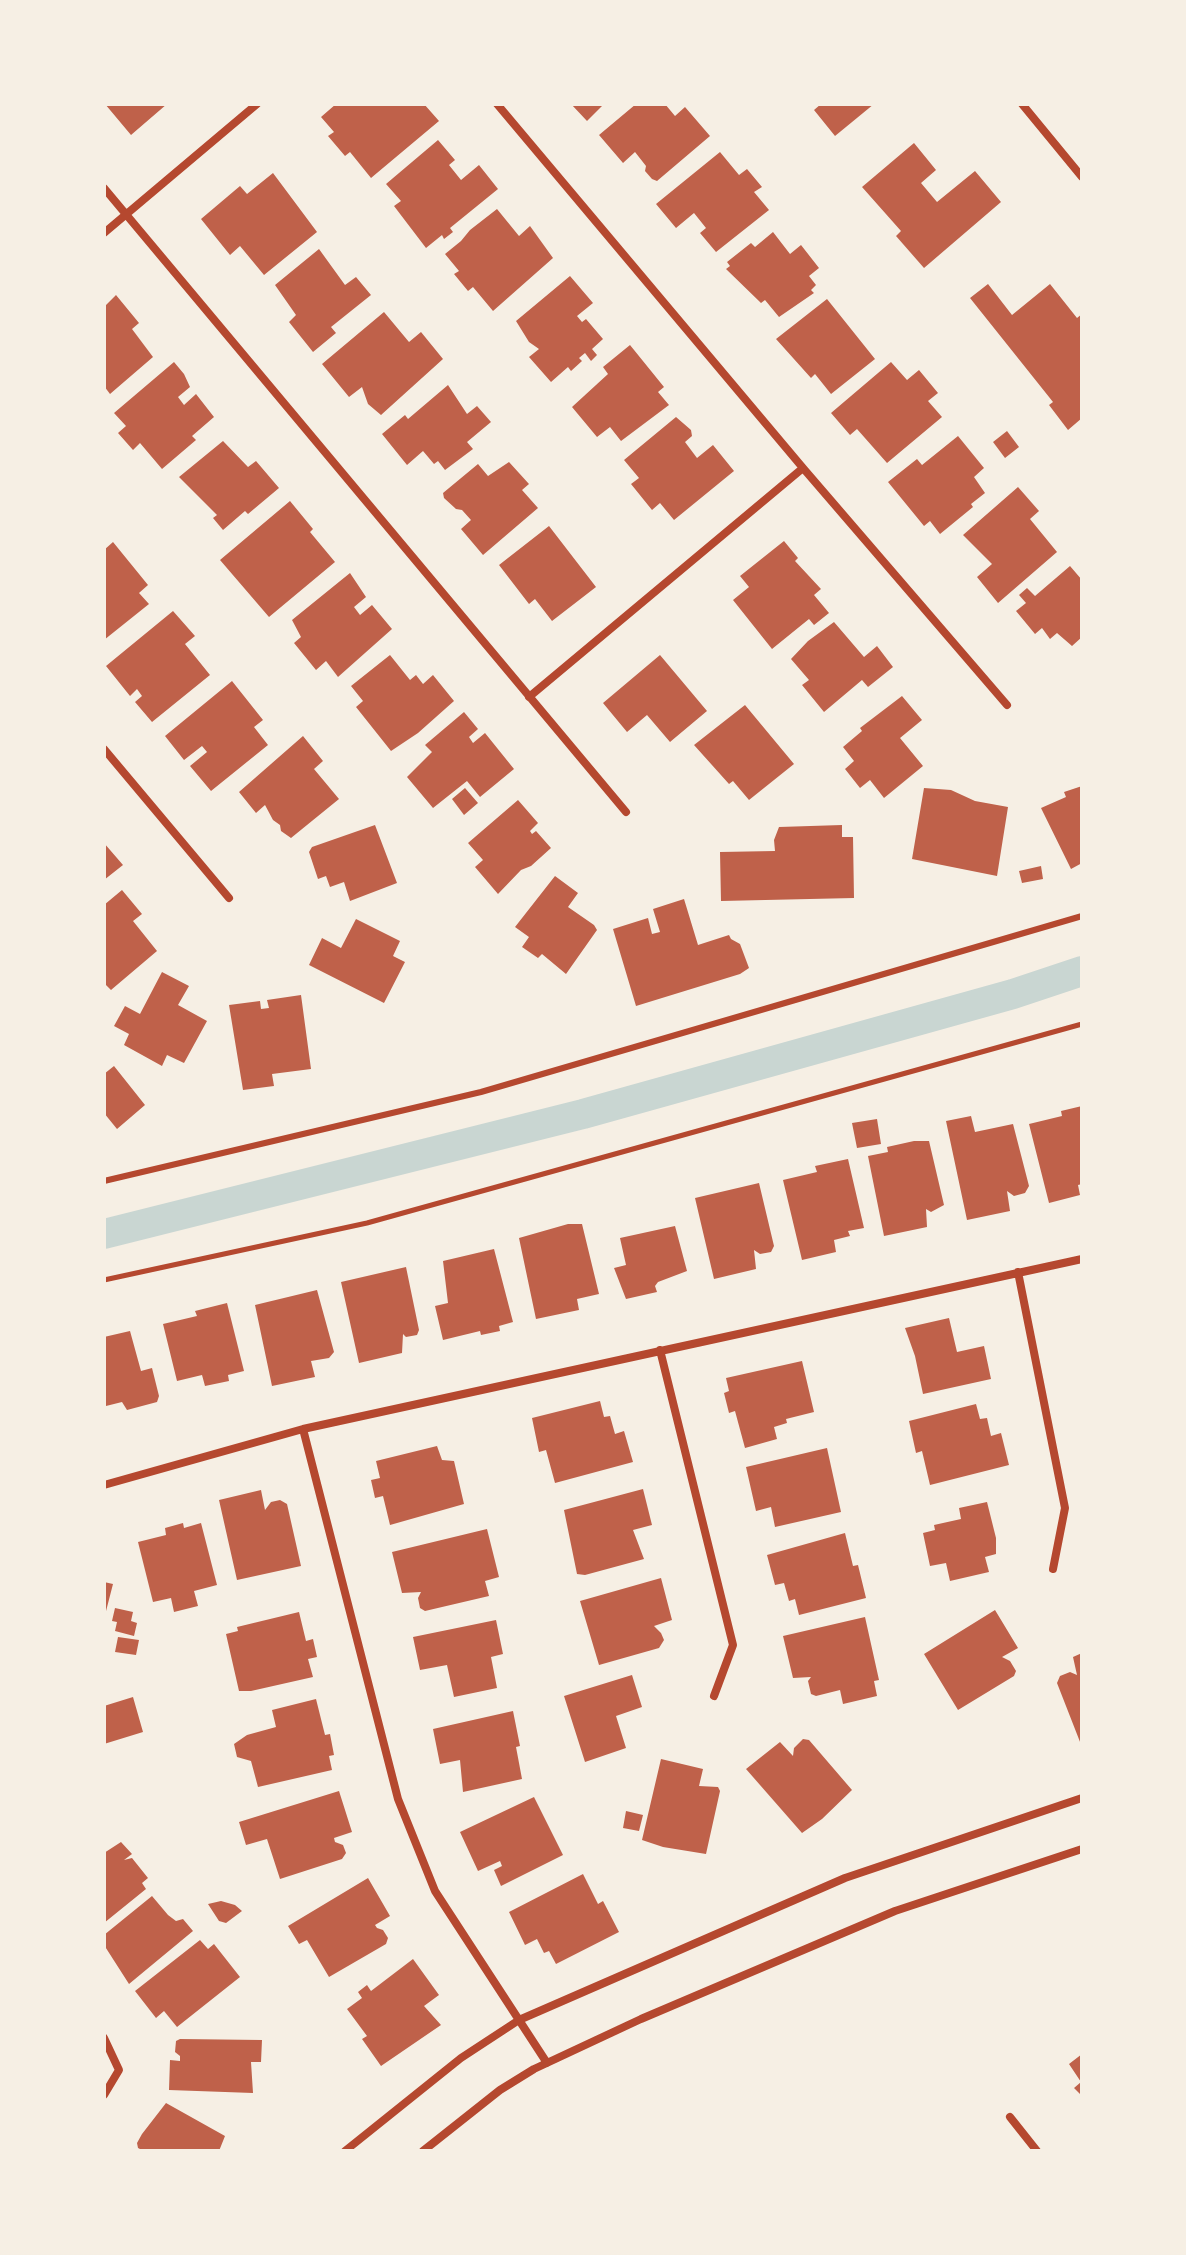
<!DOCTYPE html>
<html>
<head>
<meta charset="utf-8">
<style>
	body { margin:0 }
	#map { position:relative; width:1186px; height:2255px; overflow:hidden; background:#f6efe4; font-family:"Playfair Display",serif }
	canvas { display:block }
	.frame { position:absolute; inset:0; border:106px solid #f6efe4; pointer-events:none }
</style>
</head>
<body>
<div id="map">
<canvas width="1186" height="2255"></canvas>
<div class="frame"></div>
</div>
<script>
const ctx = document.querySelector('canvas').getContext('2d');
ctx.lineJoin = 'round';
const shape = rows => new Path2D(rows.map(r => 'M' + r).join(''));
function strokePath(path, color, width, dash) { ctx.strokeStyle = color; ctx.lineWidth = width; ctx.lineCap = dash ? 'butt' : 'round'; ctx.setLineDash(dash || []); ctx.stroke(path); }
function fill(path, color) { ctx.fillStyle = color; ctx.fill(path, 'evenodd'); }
strokePath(shape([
	[104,1234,583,1114,1013,994,1082,971]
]), '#c9d6d2', 30);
fill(shape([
	[105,104,167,104,131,135],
	[336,104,424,104,439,121,371,178,350,152,345,156,328,136,334,132,321,117],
	[571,104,604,104,587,121],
	[636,104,665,104,675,116,685,107,710,136,657,181,652,179,645,171,646,166,635,152,623,163,599,135],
	[821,104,874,104,835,136,814,110],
	[438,140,455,160,449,165,461,180,479,165,498,189,450,228,453,232,444,239,442,235,426,248,394,206,401,201,386,184],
	[914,143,936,170,921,183,937,202,975,171,1001,202,924,268,896,236,901,231,862,187],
	[720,152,739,175,747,169,762,187,754,192,769,210,716,252,700,233,706,228,694,213,676,228,656,204],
	[273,173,317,232,264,275,240,246,230,255,201,219,240,186,247,194],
	[497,209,519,236,530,226,553,258,493,311,473,287,468,291,454,274,459,271,445,254,461,241,470,230],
	[773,232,790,254,801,245,819,268,809,276,816,285,811,290,814,293,779,317,765,300,761,303,726,269,730,266,727,262,751,243,755,247],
	[319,249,345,285,356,277,371,295,331,327,336,333,313,352,289,322,296,315,275,285],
	[570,276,593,303,577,316,582,322,586,319,603,339,592,349,597,355,591,361,585,353,579,358,582,361,571,371,568,367,551,382,529,357,539,349,529,342,516,321],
	[988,284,1012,315,1050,284,1077,318,1082,314,1082,418,1068,430,1049,405,1053,402,970,298],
	[116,295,139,323,132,329,153,357,110,394,104,386,104,307],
	[827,299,875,359,831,394,815,374,811,378,776,339],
	[384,312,409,342,421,332,443,359,381,415,368,404,362,387,349,397,322,364],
	[630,345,664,387,658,392,669,405,621,441,610,427,597,437,572,407,608,374,603,367],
	[174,362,184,374,190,387,178,397,184,405,196,394,214,417,192,436,196,440,162,469,140,443,133,450,118,433,126,426,114,413],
	[891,362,907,380,919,370,938,393,928,401,942,417,887,463,857,429,850,435,831,413],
	[448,385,467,414,477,406,491,422,467,442,473,449,445,470,438,461,434,464,423,451,407,465,382,434,405,415,408,419],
	[676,417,691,430,692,436,685,442,697,458,713,445,734,471,674,520,660,503,652,510,631,484,639,478,624,460],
	[1007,431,1019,447,1005,458,993,442],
	[958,436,984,468,974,477,985,493,971,504,973,507,940,534,930,521,924,526,888,482,917,459,922,465],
	[223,441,248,467,256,461,279,488,248,514,245,511,223,530,213,518,217,515,179,477],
	[509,462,529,484,522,490,538,508,483,555,461,529,471,520,462,510,456,509,444,498,443,493,478,464,488,476],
	[1018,487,1039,511,1030,519,1057,552,998,603,977,577,992,564,963,535],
	[290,501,313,529,310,532,335,562,269,617,220,560],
	[549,526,596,587,552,621,535,599,529,604,499,565],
	[784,541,798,558,795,561,821,589,814,595,829,613,814,625,809,619,772,649,733,600,749,587,740,576],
	[113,542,148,585,139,593,149,604,104,640,104,550],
	[1070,566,1082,580,1082,637,1072,646,1057,633,1050,639,1042,628,1035,634,1016,611,1026,603,1019,595,1027,588,1035,596],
	[350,573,366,597,354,607,360,615,372,605,392,629,338,677,326,661,316,670,294,643,301,637,292,620],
	[173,611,195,636,185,644,210,675,152,722,135,702,142,696,137,689,130,696,106,666],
	[834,622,864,657,877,646,893,667,868,687,862,680,824,712,802,685,809,680,791,659,808,641],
	[390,655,410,680,416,675,423,684,433,675,454,701,418,733,391,751,356,707,363,701,351,686],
	[660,655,707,711,670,742,647,715,627,732,603,703],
	[232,681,263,720,254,727,268,745,211,791,190,766,207,752,202,746,184,760,165,736],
	[902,696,922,720,900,738,923,766,884,798,870,780,860,788,845,769,854,761,843,747,862,731,860,728],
	[745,705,794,764,749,800,733,781,729,784,694,745],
	[464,712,478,729,469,737,473,743,485,733,514,769,480,797,467,781,433,808,407,777,432,752,425,745],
	[303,736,323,761,314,769,339,799,291,838,281,831,280,825,273,820,265,805,256,813,239,792],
	[1082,786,1082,863,1071,869,1041,808,1066,797,1064,792],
	[465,788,478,803,464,815,452,799],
	[924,788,951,790,975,801,1008,807,997,876,912,859],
	[518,800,538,823,530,831,532,834,536,831,551,848,531,866,521,870,498,894,475,867,483,860,468,843],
	[375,825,397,883,350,901,344,882,330,887,326,876,318,879,309,852,312,847],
	[842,825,842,837,853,837,854,898,721,901,720,852,775,851,774,840,779,827],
	[104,843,123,865,104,880],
	[1041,866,1043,879,1022,883,1019,871],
	[555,876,578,893,568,907,594,925,597,930,566,974,542,954,538,958,522,947,529,937,515,927],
	[122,890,142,914,133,921,157,951,111,990,104,983,104,905],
	[684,899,698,945,729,935,731,939,740,944,749,968,740,974,636,1006,613,929,648,918,652,934,660,932,653,909],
	[356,919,400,941,393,956,405,962,384,1003,309,965,322,938,341,948],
	[162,972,189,986,178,1005,207,1021,184,1063,167,1055,162,1066,124,1045,129,1034,114,1026,125,1006,140,1014],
	[301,995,311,1069,272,1074,274,1086,243,1090,229,1005,260,1001,261,1009,269,1008,267,1000],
	[114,1066,145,1105,117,1129,104,1113,104,1074],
	[1082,1106,1082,1184,1078,1185,1080,1195,1049,1203,1029,1124,1062,1116,1061,1111],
	[971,1116,975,1132,1013,1124,1029,1186,1025,1193,1014,1196,1007,1191,1010,1211,967,1220,946,1121],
	[877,1119,881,1144,857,1148,852,1123],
	[914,1141,929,1141,944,1205,931,1212,926,1209,927,1227,884,1236,868,1156,888,1152,887,1147],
	[848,1159,864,1228,848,1231,850,1236,834,1240,836,1252,802,1260,783,1180,817,1172,815,1166],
	[759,1183,774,1246,771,1252,760,1254,754,1250,756,1269,714,1279,695,1198],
	[568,1224,582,1224,599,1294,577,1299,579,1310,536,1319,519,1238],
	[675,1226,687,1271,658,1282,655,1286,657,1292,626,1299,614,1268,626,1265,620,1238],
	[494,1249,513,1322,499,1326,500,1331,481,1335,480,1331,443,1340,435,1306,448,1303,443,1261],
	[406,1267,419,1330,417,1335,406,1337,403,1334,402,1353,359,1363,341,1282],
	[317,1290,334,1352,329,1358,311,1361,315,1377,272,1386,255,1305],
	[227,1303,244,1371,228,1375,229,1381,205,1386,202,1375,177,1381,163,1324,197,1316,195,1311],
	[949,1318,957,1352,984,1346,991,1379,923,1394,915,1356,905,1328],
	[130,1331,141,1371,152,1368,159,1396,157,1402,127,1410,122,1402,106,1406,104,1337],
	[802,1361,814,1412,786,1419,787,1423,774,1427,777,1439,745,1448,735,1411,729,1413,724,1393,729,1391,726,1378],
	[600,1401,604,1417,610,1416,615,1434,624,1431,633,1462,555,1483,546,1450,539,1452,532,1418],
	[976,1404,980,1419,987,1418,991,1436,1001,1433,1009,1465,930,1485,922,1451,916,1453,909,1421],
	[437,1446,442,1460,454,1461,464,1504,390,1525,383,1496,375,1498,371,1480,380,1478,376,1461],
	[827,1448,841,1512,775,1527,771,1507,756,1511,746,1467],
	[643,1489,652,1525,633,1530,644,1559,585,1575,577,1574,564,1510],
	[261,1490,265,1510,271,1502,280,1500,287,1504,301,1566,237,1580,219,1500],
	[987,1502,996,1538,996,1554,985,1557,989,1572,950,1581,946,1563,930,1566,923,1533,935,1530,934,1525,961,1519,959,1508],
	[183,1523,184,1528,201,1523,217,1585,194,1591,198,1606,174,1612,171,1598,153,1602,138,1542,166,1535,165,1528],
	[487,1529,499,1577,485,1581,489,1596,425,1611,420,1608,418,1598,421,1592,402,1593,392,1552],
	[845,1533,853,1566,858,1565,866,1598,799,1615,795,1599,789,1601,784,1583,775,1585,767,1555],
	[661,1578,672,1620,654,1626,661,1633,664,1640,659,1648,599,1665,580,1601],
	[104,1582,113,1584,105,1615,104,1615],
	[115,1608,133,1612,131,1621,137,1623,134,1636,115,1631,117,1622,112,1621],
	[995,1610,1018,1648,1002,1657,1010,1661,1016,1671,1014,1676,958,1710,924,1654],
	[299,1612,306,1641,313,1639,317,1657,308,1659,313,1677,251,1691,239,1691,226,1634,238,1631,237,1627],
	[865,1617,879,1680,874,1681,877,1696,843,1704,840,1690,816,1696,811,1694,808,1681,811,1677,793,1678,783,1636],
	[496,1620,503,1654,491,1657,497,1688,454,1697,447,1665,420,1670,413,1637],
	[118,1637,139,1640,136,1655,115,1652],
	[1082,1653,1082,1747,1057,1683,1060,1676,1070,1672,1077,1675,1073,1657],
	[632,1675,642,1707,616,1716,626,1748,585,1762,564,1696],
	[133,1697,143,1732,104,1744,104,1706],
	[316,1699,325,1735,330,1734,334,1755,329,1756,332,1770,258,1787,251,1761,237,1757,234,1744,247,1735,276,1727,272,1710],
	[513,1711,520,1746,516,1747,522,1779,463,1792,460,1760,440,1764,433,1729],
	[803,1739,809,1740,852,1790,822,1819,802,1833,746,1769,780,1742,793,1756,794,1748],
	[661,1759,703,1769,699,1786,718,1787,720,1791,706,1854,663,1847,642,1840],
	[339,1791,352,1832,334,1838,335,1842,343,1845,346,1853,342,1859,280,1879,267,1839,246,1845,239,1822],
	[534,1797,563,1855,501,1886,494,1870,502,1866,500,1861,478,1871,460,1832],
	[626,1811,643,1815,639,1831,623,1828],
	[121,1842,132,1854,124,1860,132,1858,148,1878,142,1883,146,1889,104,1923,104,1853],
	[583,1874,598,1904,603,1901,619,1932,556,1964,549,1951,544,1953,537,1939,525,1945,509,1912],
	[368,1878,390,1916,375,1925,377,1928,383,1930,388,1938,386,1944,329,1977,307,1940,299,1944,288,1926],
	[152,1896,168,1915,176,1921,183,1919,193,1931,129,1984,104,1945,104,1935],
	[221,1901,235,1905,242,1911,226,1923,219,1921,208,1904],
	[200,1940,208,1949,214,1944,240,1977,177,2027,164,2011,156,2018,135,1991],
	[413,1959,439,1995,424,2006,441,2025,381,2066,362,2039,367,2036,347,2009,362,1998,358,1992,367,1985,371,1991],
	[180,2039,262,2040,261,2062,251,2062,253,2093,169,2090,170,2060,180,2061,180,2056,175,2052,176,2041],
	[1082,2054,1082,2096,1074,2088,1081,2082,1069,2064],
	[166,2103,225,2136,219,2151,144,2151,138,2148,137,2143,142,2134]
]), '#bf614a');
strokePath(shape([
	[104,1280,367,1223,1082,1024]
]), '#b5482f', 5);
strokePath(shape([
	[104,1181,481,1092,1082,916]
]), '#b5482f', 6);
strokePath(shape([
	[497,104,803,468,1007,705],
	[1022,104,1082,177],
	[104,188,626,812],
	[104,233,257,104],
	[529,697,803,468],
	[104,749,229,898],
	[1018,1272,1065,1508,1053,1569],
	[660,1350,733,1645,714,1696],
	[303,1429,398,1799,435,1891,547,2063],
	[104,1485,303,1429,1082,1259],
	[104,2038,119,2070,104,2095],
	[1010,2117,1037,2151],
	[345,2151,461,2058,519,2020,845,1878,1082,1798],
	[423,2151,500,2090,534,2069,641,2019,895,1911,1082,1849]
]), '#b5482f', 8);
</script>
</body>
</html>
